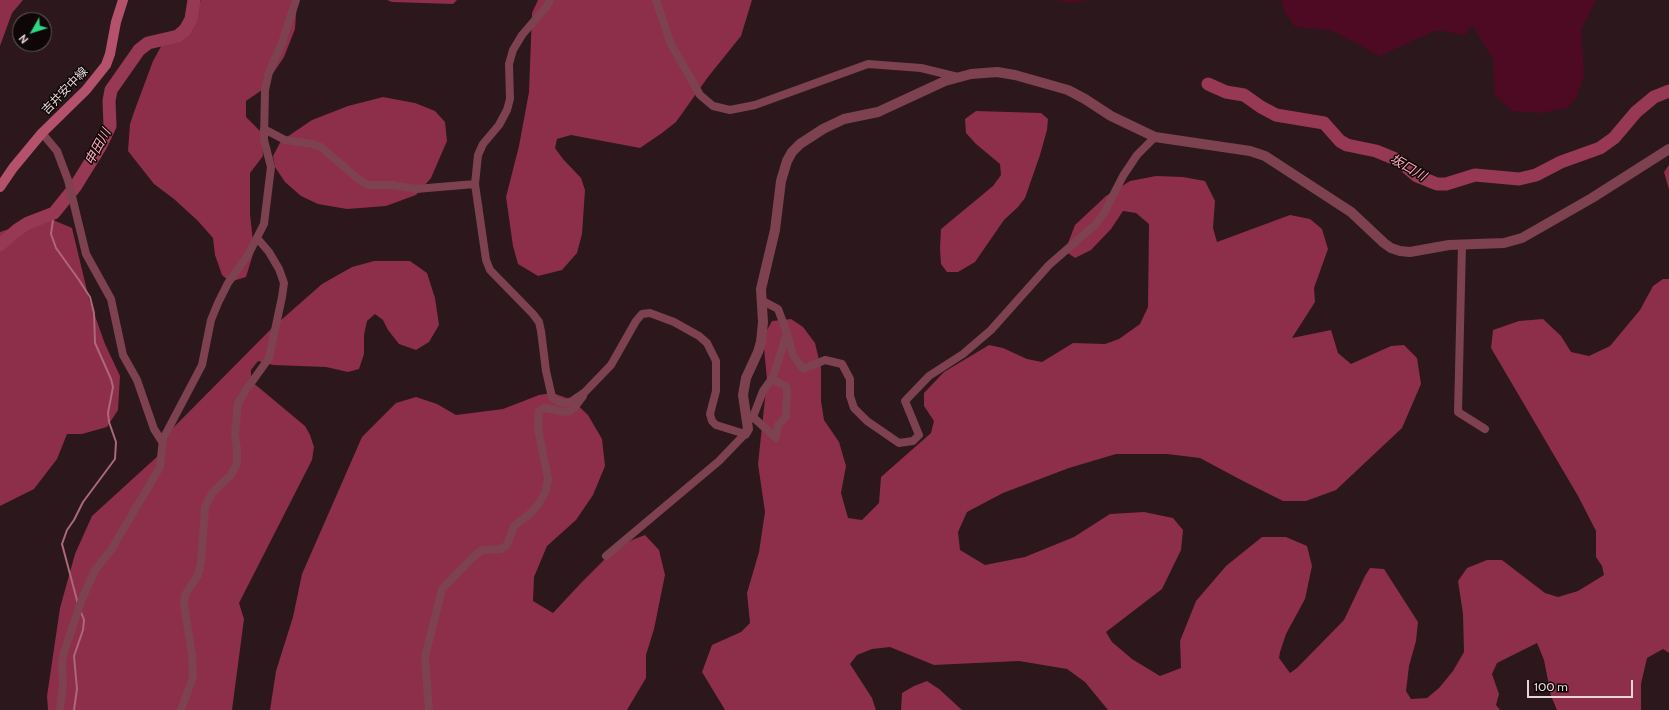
<!DOCTYPE html>
<html>
<head>
<meta charset="utf-8">
<style>
	body { margin:0 }
	#map { position:relative; width:1669px; height:710px; overflow:hidden; background:#2b171c; font-family:Cabin,sans-serif }
	canvas { display:block }
	.north { position:absolute; left:12px; top:12px; width:40px; height:40px; box-sizing:border-box; background:#0e0607; border:1px solid #64595b; border-radius:50%; rotate:231deg; font-size:11px; font-weight:700; line-height:16px; text-align:center; color:#e5d6d9 }
	.north::after { content:''; display:block; margin:auto; width:14px; height:18px; background:#2ed883; clip-path:polygon(50% 0,100% 100%,50% 72%,0 100%) }
	.scale { position:absolute; left:1527px; top:680px; width:106px; height:18px; box-sizing:border-box; border:2px solid #e5d6d9; border-top:0; padding-left:5px; font-size:12px; line-height:14px; white-space:nowrap; color:#e5d6d9; -webkit-text-stroke:3px #0e0607; paint-order:stroke }
</style>
</head>
<body>
<div id="map">
<canvas width="1669" height="710"></canvas>
<div class="north">N</div>
<div class="scale">100 m</div>
</div>
<script>
const ctx = document.querySelector('canvas').getContext('2d');
ctx.lineJoin = 'round';
function fill(path, color) { ctx.fillStyle = color; ctx.fill(path, 'evenodd'); }
const shape = rows => new Path2D(rows.map(r => 'M' + r).join(''));
function strokePath(path, color, width, dash) { ctx.strokeStyle = color; ctx.lineWidth = width; ctx.lineCap = dash ? 'butt' : 'round'; ctx.setLineDash(dash || []); ctx.stroke(path); }
function write(font, color, halo, rows, align = 'center') {
  ctx.font = font + ' Cabin,"Noto Sans JP",sans-serif'; ctx.lineWidth = 3; ctx.setLineDash([]); ctx.textBaseline = 'middle'; ctx.strokeStyle = halo; ctx.fillStyle = color; for (const [text, x, y, turn = 0] of rows) {
    ctx.save(); ctx.translate(x, y); ctx.rotate((+turn || 0) * Math.PI / 180); ctx.textAlign = isNaN(turn) ? turn : align; if (halo) ctx.strokeText(text, 0, 0); ctx.fillText(text, 0, 0); ctx.restore();
  }
}
fill(shape([
	[1055,0,1091,0,1069,3],
	[1282,0,1596,0,1581,30,1584,76,1576,98,1567,108,1541,113,1512,111,1495,95,1493,58,1472,25,1465,35,1436,30,1380,56,1331,30,1295,27,1284,11]
]), '#4f0a23');
fill(shape([
	[0,0,23,0,12,13,0,46],
	[201,0,297,0,295,29,284,57,262,90,246,101,246,117,262,133,263,156,250,173,250,214,254,251,246,277,230,282,222,275,215,255,213,238,198,221,174,199,154,184,128,151,130,124,134,112,153,61,164,41,196,10],
	[387,0,457,0,453,4,392,2],
	[538,0,752,0,741,36,708,77,676,122,662,133,640,148,571,135,557,139,555,148,563,159,581,178,585,190,582,234,577,253,562,270,538,276,518,264,513,246,506,197,519,146,529,92,532,13],
	[383,97,415,103,435,111,445,122,447,141,431,178,416,195,386,206,347,209,318,204,301,196,285,182,275,167,273,156,281,141,312,120,348,106],
	[976,111,1041,113,1048,119,1047,130,1040,155,1025,198,1018,207,1004,220,975,262,958,272,947,272,941,264,940,248,941,229,993,186,1001,175,1000,164,976,144,966,133,965,119],
	[1669,165,1669,190,1664,172],
	[1156,176,1183,177,1205,181,1215,201,1213,228,1217,242,1290,215,1310,219,1322,229,1328,249,1314,288,1315,302,1292,338,1331,330,1338,353,1351,364,1391,346,1404,345,1417,358,1421,384,1402,428,1336,490,1306,501,1283,501,1243,481,1200,458,1167,454,1116,454,1069,468,1003,493,967,512,958,532,960,550,985,565,1025,557,1074,537,1110,514,1144,512,1173,518,1183,530,1181,550,1162,589,1106,632,1112,642,1132,659,1160,676,1181,668,1180,641,1196,601,1226,566,1262,537,1286,537,1307,546,1312,566,1305,599,1286,634,1280,652,1279,658,1290,673,1297,668,1344,620,1365,576,1370,568,1384,569,1418,622,1416,641,1409,666,1406,691,1411,699,1427,698,1439,688,1453,671,1464,652,1463,614,1458,581,1467,568,1487,560,1502,560,1545,593,1558,597,1578,591,1604,575,1602,566,1596,557,1596,531,1578,496,1491,348,1493,330,1519,321,1543,319,1561,336,1571,352,1589,356,1610,346,1640,310,1653,286,1663,279,1669,279,1669,653,1663,649,1647,658,1641,684,1641,710,1557,710,1551,696,1544,660,1537,643,1497,663,1492,674,1499,694,1496,705,1500,710,1108,710,1085,682,1067,669,1019,661,934,665,890,647,872,649,857,655,850,664,872,698,876,710,725,710,702,672,712,645,741,632,750,623,747,593,759,552,765,512,758,464,767,380,763,337,772,321,791,319,803,327,815,343,821,368,821,401,824,420,839,442,846,466,841,493,848,518,862,520,879,503,881,477,931,433,934,421,924,406,924,393,944,372,989,345,1003,348,1027,359,1042,362,1073,343,1105,344,1119,339,1140,324,1148,307,1149,224,1136,213,1123,211,1111,229,1091,250,1075,258,1065,251,1075,225,1106,196,1130,181],
	[46,217,72,228,89,299,105,344,120,376,118,410,107,427,82,434,67,434,57,459,34,489,0,506,0,232],
	[374,261,410,261,427,273,435,298,439,325,429,342,416,350,399,344,388,330,383,320,375,314,367,321,364,335,364,354,359,369,348,372,326,367,273,365,258,361,251,370,251,381,305,426,310,435,314,447,312,460,239,603,244,619,232,710,48,710,47,696,60,608,75,554,92,516,160,454,172,429,272,328,322,284,352,267],
	[553,393,572,400,588,415,602,439,605,466,593,495,576,520,547,546,534,577,533,601,553,613,580,584,612,552,632,540,645,535,659,550,665,575,654,629,646,655,646,678,627,710,270,710,276,671,293,617,302,574,362,437,396,403,416,397,437,404,456,415,503,409,539,395],
	[927,681,939,689,962,710,901,710,902,693,914,686]
]), '#8d2e4b');
strokePath(shape([
	[54,213,51,234,56,248,79,280,90,297,94,313,95,343,111,379,113,387,108,413,109,422,116,442,115,459,83,502,74,520,67,530,62,544,78,604],
	[74,710,77,689,74,656,83,630,84,620,81,612]
]), '#ae677c', 2);
strokePath(shape([
	[1208,84,1226,92,1244,95,1261,107,1276,115,1324,123,1340,141,1347,145,1376,151,1398,160,1417,176,1437,184,1446,184,1475,175,1519,179,1536,175,1561,162,1600,148,1614,138,1636,112,1654,97,1669,91],
	[0,245,17,230,28,223,54,213,75,187,101,145,110,126,109,101,111,90,139,50,148,43,178,36,185,30,191,19,194,0]
]), '#973854', 13);
strokePath(shape([
	[550,0,547,6,522,35,513,50,509,64,510,99,507,110,499,125,483,144,478,155,475,184,486,260,490,270,533,314,539,322,541,331,546,371,552,397,557,401,565,403,572,401,585,392,611,365,636,321,642,314,650,313,674,322,699,336,707,343,716,361,716,391,710,414,712,421,716,425,745,434,719,461,606,556],
	[656,0,671,44,700,95,713,106,730,110,755,105,868,64,921,68,958,77],
	[264,129,285,140,312,144,321,147,357,178,368,185,392,185,416,189,475,184],
	[42,133,57,151,68,180,86,254,111,299,123,355,137,380,154,429,163,443],
	[1462,245,1458,412,1485,429],
	[761,300,778,309,787,333],
	[753,417,776,438,778,425,786,417,787,390,786,386,771,379],
	[747,422,753,417,763,391,773,377,787,333,793,355,803,369,825,360,842,364,850,379,850,396,854,408,867,421,899,443,913,441,919,435,905,401,929,376,963,354,991,330,1049,265,1096,224,1105,211,1123,176,1137,155,1155,137],
	[60,710,63,684,62,664,64,652,82,599,95,570,111,550,160,467,163,439,202,365,211,320,218,303,228,283,248,255,264,224,271,167,264,140,265,90,269,72,282,43,296,0],
	[181,710,193,677,192,655,184,604,185,595,198,575,201,563,205,507,212,493,231,475,237,463,237,449,235,434,238,403,246,390,269,358,282,297,284,283,279,269,269,252,257,238],
	[429,710,425,657,442,589,473,557,482,550,501,549,507,545,514,526,532,512,540,502,546,490,548,479,538,428,539,411,545,408,565,412,570,411,574,408,583,396]
]), '#7e4150', 8);
strokePath(shape([
	[745,434,748,429,743,395,746,378,758,352,761,342,763,322,761,289,775,230,781,181,787,161,792,152,800,144,823,129,844,119,878,112,945,81,971,74,997,72,1015,75,1068,90,1085,99,1111,116,1155,137,1250,151,1265,156,1351,212,1384,243,1391,248,1400,251,1410,252,1449,245,1504,243,1522,238,1592,198,1669,149]
]), '#7e4150', 10);
strokePath(shape([
	[0,187,13,168,42,133,86,90,106,65,110,54,116,22,123,0]
]), '#b4526c', 10);
write('12px', '#e5d6d9', '#0e0607', [
	["吉井安中線",65,91,-46]
]);
write('italic 13px', '#fcacbd', '#0e0607', [
	["申田川",98,147,-61],
	["坂口川",1408,168,30]
]);
</script>
</body>
</html>
